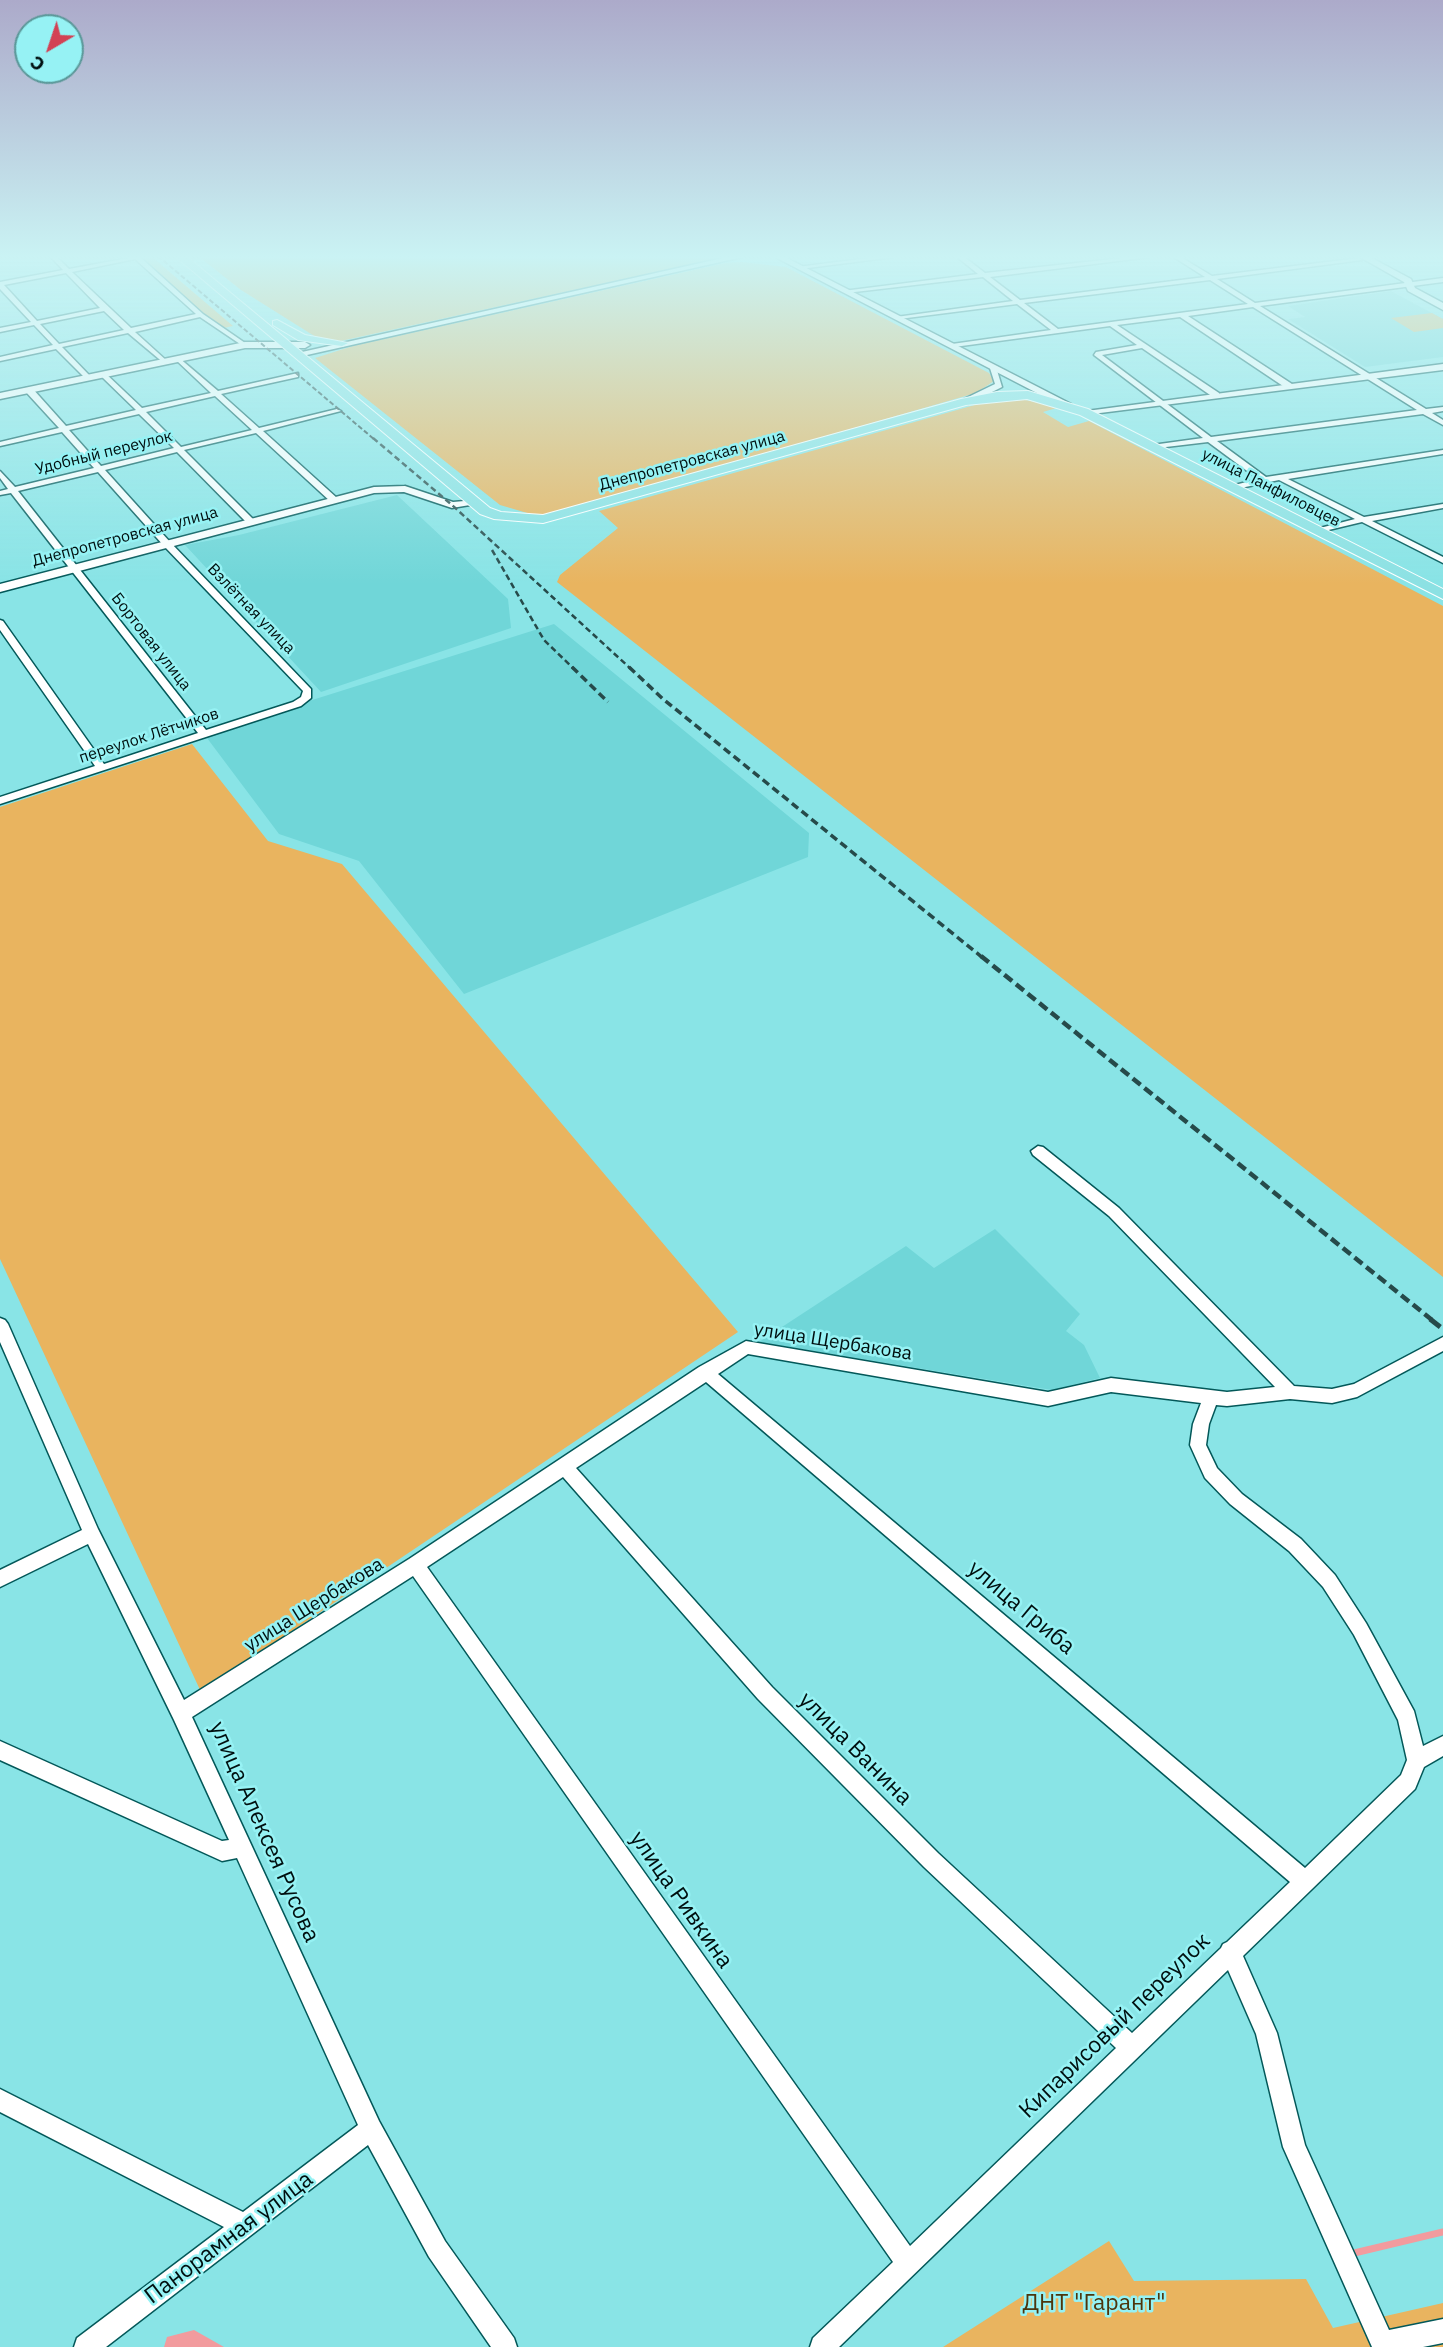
<!DOCTYPE html>
<html>
<head>
<meta charset="utf-8">
<style>
	body { margin:0 }
	#map { position:relative; width:1443px; height:2347px; overflow:hidden; background:#89e4e6; font-family:"IBM Plex Sans",sans-serif }
	canvas { display:block }
	.north { position:absolute; left:14px; top:14px; width:70px; height:70px; box-sizing:border-box; background:#96f2f4; border:2px solid #5a9798; border-radius:50%; rotate:219deg; font-size:19px; font-weight:700; line-height:28px; text-align:center; color:#000f0f }
	.north::after { content:''; display:block; margin:auto; width:24px; height:32px; background:#d24154; clip-path:polygon(50% 0,100% 100%,50% 72%,0 100%) }
</style>
</head>
<body>
<div id="map">
<canvas width="1443" height="2347"></canvas>
<div class="north">С</div>
</div>
<script>
const ctx = document.querySelector('canvas').getContext('2d');
ctx.lineJoin = 'round';
function fill(path, color) { ctx.fillStyle = color; ctx.fill(path, 'evenodd'); }
const shape = rows => new Path2D(rows.map(r => 'M' + r).join(''));
function strokePath(path, color, width, dash) { ctx.strokeStyle = color; ctx.lineWidth = width; ctx.lineCap = dash ? 'butt' : 'round'; ctx.setLineDash(dash || []); ctx.stroke(path); }
function write(font, color, halo, rows, align = 'center') {
  ctx.font = font + ' "IBM Plex Sans",sans-serif'; ctx.lineWidth = 5; ctx.setLineDash([]); ctx.textBaseline = 'middle'; ctx.strokeStyle = halo; ctx.fillStyle = color; for (const [text, x, y, turn = 0] of rows) {
    ctx.save(); ctx.translate(x, y); ctx.rotate((+turn || 0) * Math.PI / 180); ctx.textAlign = isNaN(turn) ? turn : align; if (halo) ctx.strokeText(text, 0, 0); ctx.fillText(text, 0, 0); ctx.restore();
  }
}
fill(shape([
	[1391,291,1443,319,1443,357,1365,367,1288,319,1305,317,1288,306],
	[397,495,508,599,511,628,321,692,185,545,239,535],
	[554,624,809,833,808,857,464,994,359,861,279,834,204,734],
	[995,1229,1080,1314,1066,1331,1084,1345,1100,1378,1052,1390,759,1342,906,1246,934,1268]
]), '#70d6d8');
fill(shape([
	[131,256,151,256,233,326,219,329],
	[198,256,729,256,327,344,241,290],
	[742,262,786,267,989,373,994,381,976,393,549,516,534,515,500,505,315,358,353,346,725,263],
	[1432,313,1443,319,1443,328,1414,332,1391,318],
	[1016,398,1060,407,1043,412,1068,427,1089,421,1443,606,1443,1277,557,582,560,575,618,528,599,511,996,399],
	[192,744,268,841,342,864,738,1332,201,1692,0,1259,0,807],
	[1109,2241,1134,2281,1306,2279,1333,2328,1443,2303,1443,2347,943,2347]
]), '#e9b45f');
fill(shape([
	[194,2330,224,2347,164,2347,167,2337]
]), '#f29b9e');
strokePath(shape([
	[1350,2254,1443,2232]
]), '#f29b9e', 7);
const street = shape([
	[50,256,56,256,69,269,139,256,203,314,248,345,243,346,200,317,135,332,167,361,165,364,128,333,62,347,90,376,87,380,56,349,0,361,0,357,53,345,34,325,0,332,0,328,31,322,0,289,0,282,63,270,50,256],
	[135,259,196,314,131,328,72,272,135,259],
	[66,273,100,308,37,321,4,285,66,273],
	[104,311,124,330,59,344,40,324,104,311],
	[884,256,902,256,800,269,797,267,884,256],
	[956,256,963,256,985,273,1140,256,1158,256,990,277,1020,300,1205,277,1172,256,1179,256,1212,276,1359,258,1362,260,1217,279,1255,303,1443,278,1443,282,1260,306,1426,409,1443,407,1443,411,1432,413,1443,420,1443,425,1423,414,1217,441,1266,477,1443,450,1443,454,1288,479,1364,517,1443,504,1443,508,1372,521,1443,557,1443,563,1362,522,1316,533,1316,529,1355,519,1279,480,1231,490,1231,486,1258,479,1208,442,1149,449,1149,445,1152,445,1203,438,1094,355,1096,352,1137,345,1110,326,954,347,952,344,1051,330,1017,304,899,319,896,317,1013,301,983,277,846,293,843,291,978,274,956,256],
	[1210,280,1248,304,1058,329,1024,303,1210,280],
	[1253,307,1417,410,1211,437,1102,355,1142,348,1213,397,1219,397,1219,393,1117,325,1180,317,1286,388,1292,388,1292,384,1188,316,1253,307],
	[178,357,218,391,298,373,298,377,221,394,259,428,337,409,341,411,263,431,337,498,337,502,331,502,256,433,184,450,254,520,254,524,248,524,177,452,105,470,170,542,311,689,311,698,301,706,0,804,0,797,95,766,0,630,0,620,3,621,104,764,198,733,11,493,0,495,0,491,8,489,0,478,0,471,15,487,94,468,62,432,0,446,0,442,59,428,26,392,26,388,32,388,66,426,136,410,101,376,104,372,142,408,211,393,176,360,178,357],
	[215,396,252,430,181,447,146,412,215,396],
	[139,414,174,448,101,466,69,430,139,414],
	[98,472,164,546,303,691,301,697,293,702,206,730,18,491,98,472],
	[989,365,996,367,1002,387,968,404,962,404,962,400,995,384,989,365],
	[1038,1146,1043,1147,1119,1208,1294,1386,1332,1389,1354,1384,1443,1337,1443,1351,1357,1397,1332,1403,1290,1399,1227,1406,1216,1405,1209,1424,1206,1445,1217,1468,1242,1494,1301,1539,1335,1575,1366,1623,1414,1711,1423,1746,1443,1736,1443,1756,1424,1767,1415,1789,1243,1956,1277,2033,1305,2145,1389,2330,1443,2319,1443,2343,1423,2347,1372,2347,1283,2147,1256,2034,1228,1970,839,2347,810,2347,813,2338,893,2262,413,1576,192,1717,379,2121,445,2241,514,2338,517,2347,491,2347,429,2257,368,2145,106,2347,74,2347,77,2338,224,2227,0,2112,0,2089,243,2212,358,2125,237,1858,222,1861,0,1760,0,1741,222,1841,229,1840,174,1720,88,1544,0,1587,0,1570,82,1530,0,1342,0,1318,5,1320,8,1324,98,1529,184,1700,409,1559,699,1367,746,1341,1048,1392,1111,1378,1227,1392,1275,1387,1109,1216,1033,1155,1031,1151,1038,1146],
	[748,1354,1048,1406,1111,1392,1201,1403,1193,1424,1190,1445,1205,1478,1230,1504,1289,1551,1323,1587,1354,1635,1398,1720,1407,1760,1401,1775,1305,1868,718,1374,748,1354],
	[706,1382,1290,1882,1227,1942,1223,1944,1221,1948,1132,2033,938,1853,772,1687,576,1468,706,1382],
	[563,1477,758,1699,924,1867,1116,2048,910,2246,427,1567,563,1477]
]);
const secondary = shape([
	[732,256,747,256,298,357,293,354,732,256],
	[773,256,783,256,1071,404,1062,406,773,256],
	[1358,256,1368,256,1411,279,1415,288,1443,303,1443,310,1408,291,1404,282,1358,256],
	[245,342,305,342,310,345,305,348,245,348,0,399,0,393,245,342],
	[1443,364,1443,370,1084,415,1079,412,1443,364],
	[405,486,453,502,476,500,482,503,452,508,404,492,374,493,0,592,0,584,374,487,405,486]
]);
const primary = shape([
	[175,256,186,256,490,508,501,512,543,515,961,399,997,392,1028,391,1088,409,1443,589,1443,599,1080,415,1027,399,966,405,543,523,494,519,480,514,175,256],
	[277,320,305,335,348,343,342,346,298,340,273,325,273,321,277,320]
]);
strokePath(street, '#035859', 3);
strokePath(secondary, '#035859', 3);
strokePath(primary, '#fff', 2);
fill(street, '#fff');
fill(secondary, '#fff');
fill(primary, '#8ce1e3');
strokePath(shape([
	[158,256,375,440]
]), '#264a4a', 2, [5, 2.5]);
strokePath(shape([
	[373,438,452,505,631,669],
	[492,550,544,640,574,669]
]), '#264a4a', 2.5, [6, 3.5]);
strokePath(shape([
	[572,667,608,702],
	[629,667,663,699,983,958]
]), '#264a4a', 3.5, [8, 4.5]);
strokePath(shape([
	[981,956,1432,1320]
]), '#264a4a', 4.5, [10, 5]);
strokePath(shape([
	[1430,1319,1443,1329]
]), '#264a4a', 5, [13, 6]);
const sky = ctx.createLinearGradient(0, 0, 0, 584);
sky.addColorStop(0, '#acaaca');
sky.addColorStop(0.44, '#caf3f4');
sky.addColorStop(1, '#caf3f400');
ctx.fillStyle = sky;
ctx.fillRect(0, 0, 1443, 584);
write('16px', '#000f0f', '#96f2f4', [
	["Удобный переулок",104,453,-14],
	["Днепропетровская улица",692,461,-15],
	["улица Панфиловцев",1271,488,27],
	["Днепропетровская улица",125,537,-15],
	["Взлётная улица",251,609,46],
	["Бортовая улица",151,642,52],
	["переулок Лётчиков",149,736,-18]
]);
write('19px', '#000f0f', '#96f2f4', [
	["улица Щербакова",833,1342,9],
	["улица Щербакова",314,1605,-32]
]);
write('23px', '#000f0f', '#96f2f4', [
	["улица Гриба",1021,1608,40],
	["улица Ванина",855,1749,45],
	["улица Алексея Русова",264,1832,66],
	["улица Ривкина",681,1900,55],
	["Кипарисовый переулок",1115,2026,-44],
	["Панорамная улица",229,2238,-37]
]);
write('23px', '#4d350c', '#96f2f4', [
	["ДНТ \"Гарант\"",1094,2303]
]);
</script>
</body>
</html>
